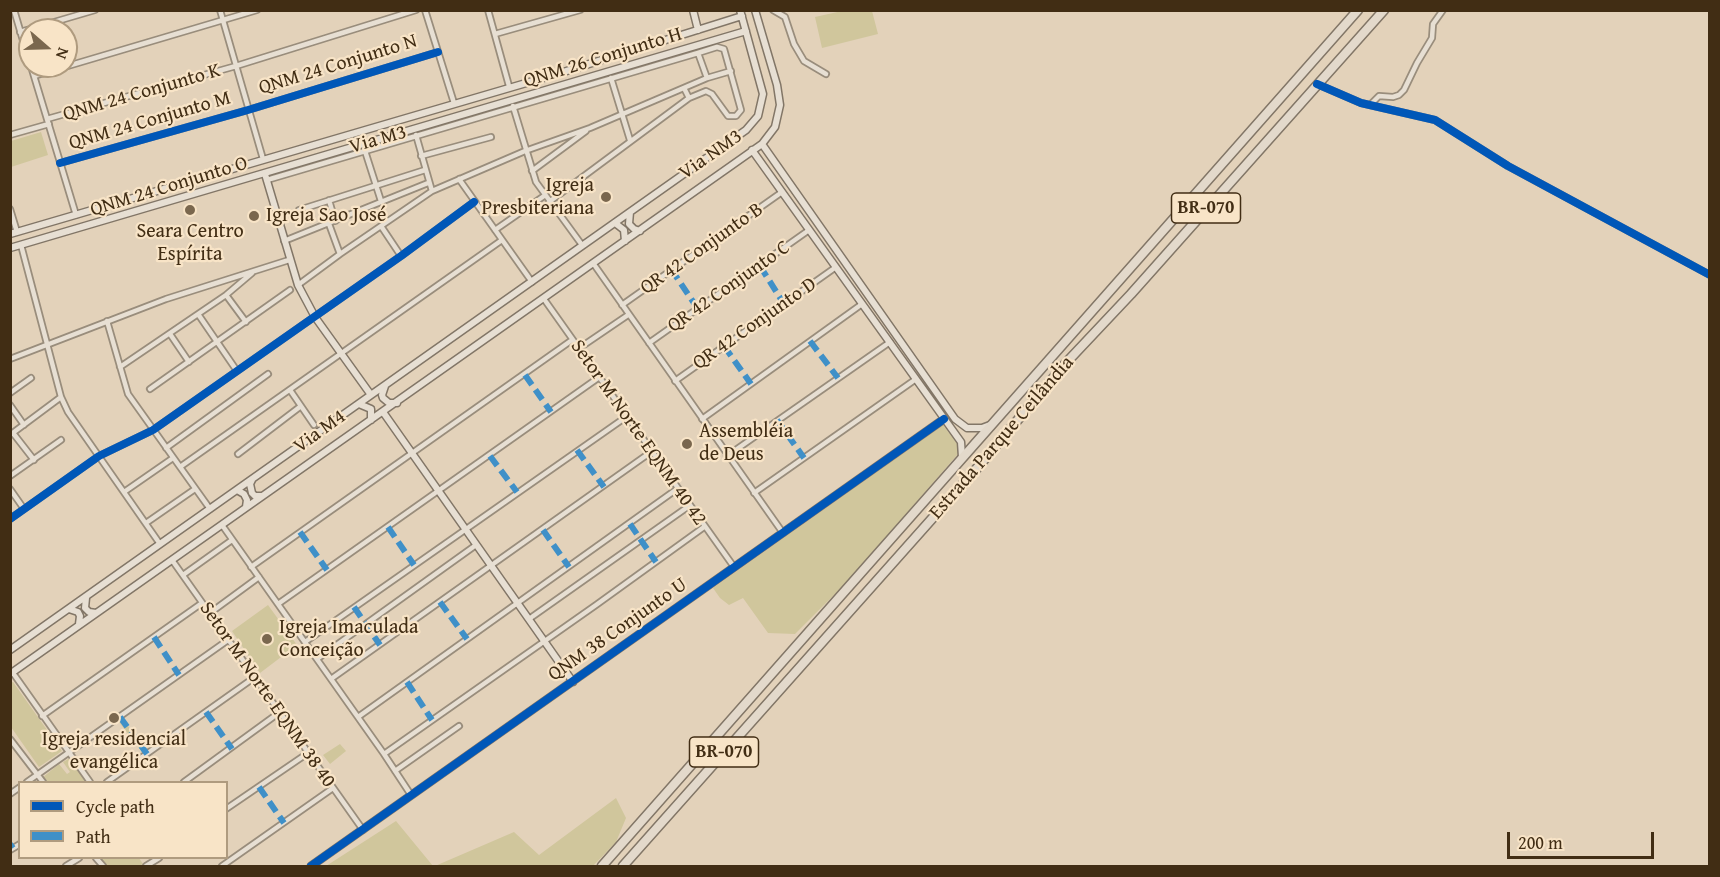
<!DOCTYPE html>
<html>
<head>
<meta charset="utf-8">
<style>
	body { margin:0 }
	#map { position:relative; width:1720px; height:877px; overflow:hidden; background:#e3d2ba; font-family:"Gentium Book Plus",serif }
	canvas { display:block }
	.frame { position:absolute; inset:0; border:12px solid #412d14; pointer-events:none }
	.legend { position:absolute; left:18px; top:781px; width:210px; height:78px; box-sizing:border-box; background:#f8e4c7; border:2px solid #af9b7f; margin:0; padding:8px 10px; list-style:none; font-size:18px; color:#412d14 }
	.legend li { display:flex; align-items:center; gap:12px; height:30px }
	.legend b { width:30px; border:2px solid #af9b7f }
	.north { position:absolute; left:18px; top:18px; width:60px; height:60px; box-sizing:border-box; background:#f8e4c7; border:2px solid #af9b7f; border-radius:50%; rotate:110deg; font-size:16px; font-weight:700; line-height:24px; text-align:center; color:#412d14 }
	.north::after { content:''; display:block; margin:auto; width:21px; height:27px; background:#7a674e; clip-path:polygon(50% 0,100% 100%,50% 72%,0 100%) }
	.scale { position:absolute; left:1507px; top:832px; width:147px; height:27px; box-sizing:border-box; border:3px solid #412d14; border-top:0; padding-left:8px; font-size:18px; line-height:21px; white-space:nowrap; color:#412d14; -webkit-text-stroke:4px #f8e4c7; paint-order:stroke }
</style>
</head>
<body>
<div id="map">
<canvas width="1720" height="877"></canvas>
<div class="frame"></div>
<ul class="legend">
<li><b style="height:8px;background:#0057b8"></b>Cycle path</li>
<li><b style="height:8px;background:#3f90c8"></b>Path</li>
</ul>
<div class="north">N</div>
<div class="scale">200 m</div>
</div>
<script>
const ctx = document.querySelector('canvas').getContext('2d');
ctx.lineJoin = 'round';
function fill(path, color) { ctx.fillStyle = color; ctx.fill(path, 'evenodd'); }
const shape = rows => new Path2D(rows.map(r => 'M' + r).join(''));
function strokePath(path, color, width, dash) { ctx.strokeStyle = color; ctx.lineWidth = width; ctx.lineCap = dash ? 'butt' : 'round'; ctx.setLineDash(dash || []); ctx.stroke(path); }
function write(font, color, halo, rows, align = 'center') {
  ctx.font = font + ' "Gentium Book Plus",serif'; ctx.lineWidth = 4.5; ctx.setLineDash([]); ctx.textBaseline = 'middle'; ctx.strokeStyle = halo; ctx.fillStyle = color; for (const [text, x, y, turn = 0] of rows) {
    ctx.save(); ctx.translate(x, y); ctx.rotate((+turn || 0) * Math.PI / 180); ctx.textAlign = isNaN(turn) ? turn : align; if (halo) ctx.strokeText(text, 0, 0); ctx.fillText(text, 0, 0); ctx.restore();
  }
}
fill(shape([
	[842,11,872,11,878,34,822,48,815,17],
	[41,132,48,155,11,167,11,141],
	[943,425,958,445,958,454,844,585,795,634,768,633,743,598,729,605,720,598,713,588],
	[268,605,297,645,260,673,232,631],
	[13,682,62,751,39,767,11,727,10,683],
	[123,719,145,749,142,752,119,722],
	[340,744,346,751,330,764,323,755],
	[70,758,86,782,45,782,42,778,59,764,67,774,70,772,63,762],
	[616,798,626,818,616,842,593,866,435,866,514,832,539,855],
	[396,821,433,866,326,866],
	[99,858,139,858,143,864,140,866,105,866]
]), '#d0c69c');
const street = shape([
	[14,10,30,64],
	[220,10,263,159],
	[425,10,454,103],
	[488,10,509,86],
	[773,10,785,17,794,44,804,61,826,74],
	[20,32,95,10],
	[495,34,580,10],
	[31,66,76,215],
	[34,76,257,10],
	[611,78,630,140],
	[1317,84,1361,103,1435,120,1508,166,1710,275],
	[689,98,706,91,712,94,728,116,736,116,741,110,724,49,717,47,698,53],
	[1370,105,1379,96,1393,97,1399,95,1404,90,1417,63,1432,38,1433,24,1443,10],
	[513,106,536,182,582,245],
	[47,119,236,66,416,10],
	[10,135,49,124],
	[416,135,432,191,525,151,590,128,707,78,731,71],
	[365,151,381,201],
	[421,156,491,137],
	[60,163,248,110,438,52],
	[532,171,586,131],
	[459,179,532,282],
	[267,180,698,53,707,78],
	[329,200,335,221],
	[549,202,689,98,684,88],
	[10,209,17,232],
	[299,210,425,170],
	[329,224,340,254],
	[381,226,401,256],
	[495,230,544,196],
	[284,241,428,183],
	[21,245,61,397,68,412,160,544],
	[593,263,783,533],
	[298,285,340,254,432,191],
	[226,295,246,322],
	[544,299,734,567],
	[622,305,782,192],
	[198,314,237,371],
	[107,321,128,394,210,509],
	[170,334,189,362],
	[649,343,809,230],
	[578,349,628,315],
	[10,359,166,299,289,260],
	[120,367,226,295,252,273],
	[675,381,836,267],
	[150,389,290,290],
	[290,390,314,425],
	[10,393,31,378],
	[10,405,24,425],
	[702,419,862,304],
	[13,433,34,460],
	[10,435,61,397],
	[166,448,268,374],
	[238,454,301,406],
	[727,456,890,342],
	[180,467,502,240],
	[10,476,61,440],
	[10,489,24,509],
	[124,492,173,458],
	[754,493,916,379],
	[10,519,99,456,153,430,401,256,474,202],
	[146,523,195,489],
	[222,525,384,754,411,795],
	[172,560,363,830],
	[251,567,572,340],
	[183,575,232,540],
	[278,604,598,378],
	[210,613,259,577],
	[529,619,689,506],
	[305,642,626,417],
	[317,659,476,545],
	[13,673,90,782],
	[331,679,651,452],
	[42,716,202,603],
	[358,717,677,489],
	[10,739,43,782],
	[384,754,596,605,704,527],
	[395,771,459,726],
	[27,782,228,640],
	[107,782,255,677],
	[184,782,280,712],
	[10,794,20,787],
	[226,809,308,753],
	[10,850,20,844],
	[96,858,103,866],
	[66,866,79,858],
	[146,866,159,858],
	[222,866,333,788]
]);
const secondary = shape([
	[693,10,698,30],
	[762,144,955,419,967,428,982,428,990,425],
	[752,150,961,442,962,457],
	[265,174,298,285,315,317,371,395],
	[630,212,629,224,634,229,640,231],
	[615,223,624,230,625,241],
	[10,234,557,74,742,16],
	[10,248,746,31],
	[385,386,382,395,383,398,389,403,397,403],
	[359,404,371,409,371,420],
	[383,412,573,682],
	[252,480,250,484,252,493,255,496,262,496],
	[237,490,244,494,247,500,246,507],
	[86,598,85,608,89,612,96,613],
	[69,609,78,612,80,616,79,624],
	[10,650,746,130,758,116,763,94,740,10],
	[10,674,762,144,775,127,780,105,777,85,755,10],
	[311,866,944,419]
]);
const highway = shape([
	[602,866,1358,10],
	[623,866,978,467,1065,364,1131,294,1384,10]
]);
strokePath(street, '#998d7c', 8);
strokePath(secondary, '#827667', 9);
strokePath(highway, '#827667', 11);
strokePath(street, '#e7dfd3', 4.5);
strokePath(secondary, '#e7dfd3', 6);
strokePath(highway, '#e3d9cb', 8);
strokePath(shape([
	[760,266,784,304],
	[671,269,698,309],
	[810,341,838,378],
	[724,346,751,384],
	[525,375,551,412],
	[777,420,804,458],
	[577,450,604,487],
	[490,456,517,492],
	[630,524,656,562],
	[388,527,414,565],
	[543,530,569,567],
	[300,532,327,570],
	[440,602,467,639],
	[354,607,380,645],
	[154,637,179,675],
	[407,682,432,720],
	[206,712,232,749],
	[120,717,147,754],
	[259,787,284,823],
	[10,844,13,848]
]), '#3f90c8', 6, [12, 6]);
strokePath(shape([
	[1317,84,1361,103,1435,120,1508,166,1710,275],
	[60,163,248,110,438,52],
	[10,519,99,456,153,430,401,256,474,202],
	[311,866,944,419]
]), '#0057b8', 8);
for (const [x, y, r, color] of [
	[606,197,6,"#7a674e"],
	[190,210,6,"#7a674e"],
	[254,216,6,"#7a674e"],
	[687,444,6,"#7a674e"],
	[267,639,6,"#7a674e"],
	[114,718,6,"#7a674e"]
]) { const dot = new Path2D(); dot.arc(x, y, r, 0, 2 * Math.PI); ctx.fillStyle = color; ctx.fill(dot); strokePath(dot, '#f8e4c7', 2); }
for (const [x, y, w] of [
	[1206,208,69],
	[724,752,69]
]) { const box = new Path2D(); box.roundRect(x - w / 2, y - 15, w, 30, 4.5); ctx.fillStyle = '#f8e4c7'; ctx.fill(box); strokePath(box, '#412d14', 1.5); }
write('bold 18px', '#412d14', null, [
	["BR-070",1206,208],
	["BR-070",724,752]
]);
write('20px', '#412d14', '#f8e4c7', [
	["QNM 26 Conjunto H",603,58,-17],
	["QNM 24 Conjunto N",338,65,-17],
	["QNM 24 Conjunto K",142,93,-16],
	["QNM 24 Conjunto M",150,121,-16],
	["Via M3",378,140,-16],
	["Via NM3",711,155,-35],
	["QNM 24 Conjunto O",169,187,-17],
	["QR 42 Conjunto B",702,249,-35],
	["QR 42 Conjunto C",729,287,-35],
	["QR 42 Conjunto D",755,324,-35],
	["Via M4",320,432,-36],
	["Setor M Norte EQNM 40 42",638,433,55],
	["Estrada Parque Ceilândia",1002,438,-49],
	["QNM 38 Conjunto U",618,630,-35],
	["Setor M Norte EQNM 38 40",267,695,55]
]);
write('20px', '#412d14', '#f8e4c7', [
	["Igreja",594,186,"right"],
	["Presbiteriana",594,209,"right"],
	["Igreja Sao José",266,216],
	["Seara Centro",190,232,"center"],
	["Espírita",190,255,"center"],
	["Assembléia",699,432],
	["de Deus",699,455],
	["Igreja Imaculada",279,628],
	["Conceição",279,651],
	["Igreja residencial",114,740,"center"],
	["evangélica",114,763,"center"]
], 'left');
</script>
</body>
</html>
